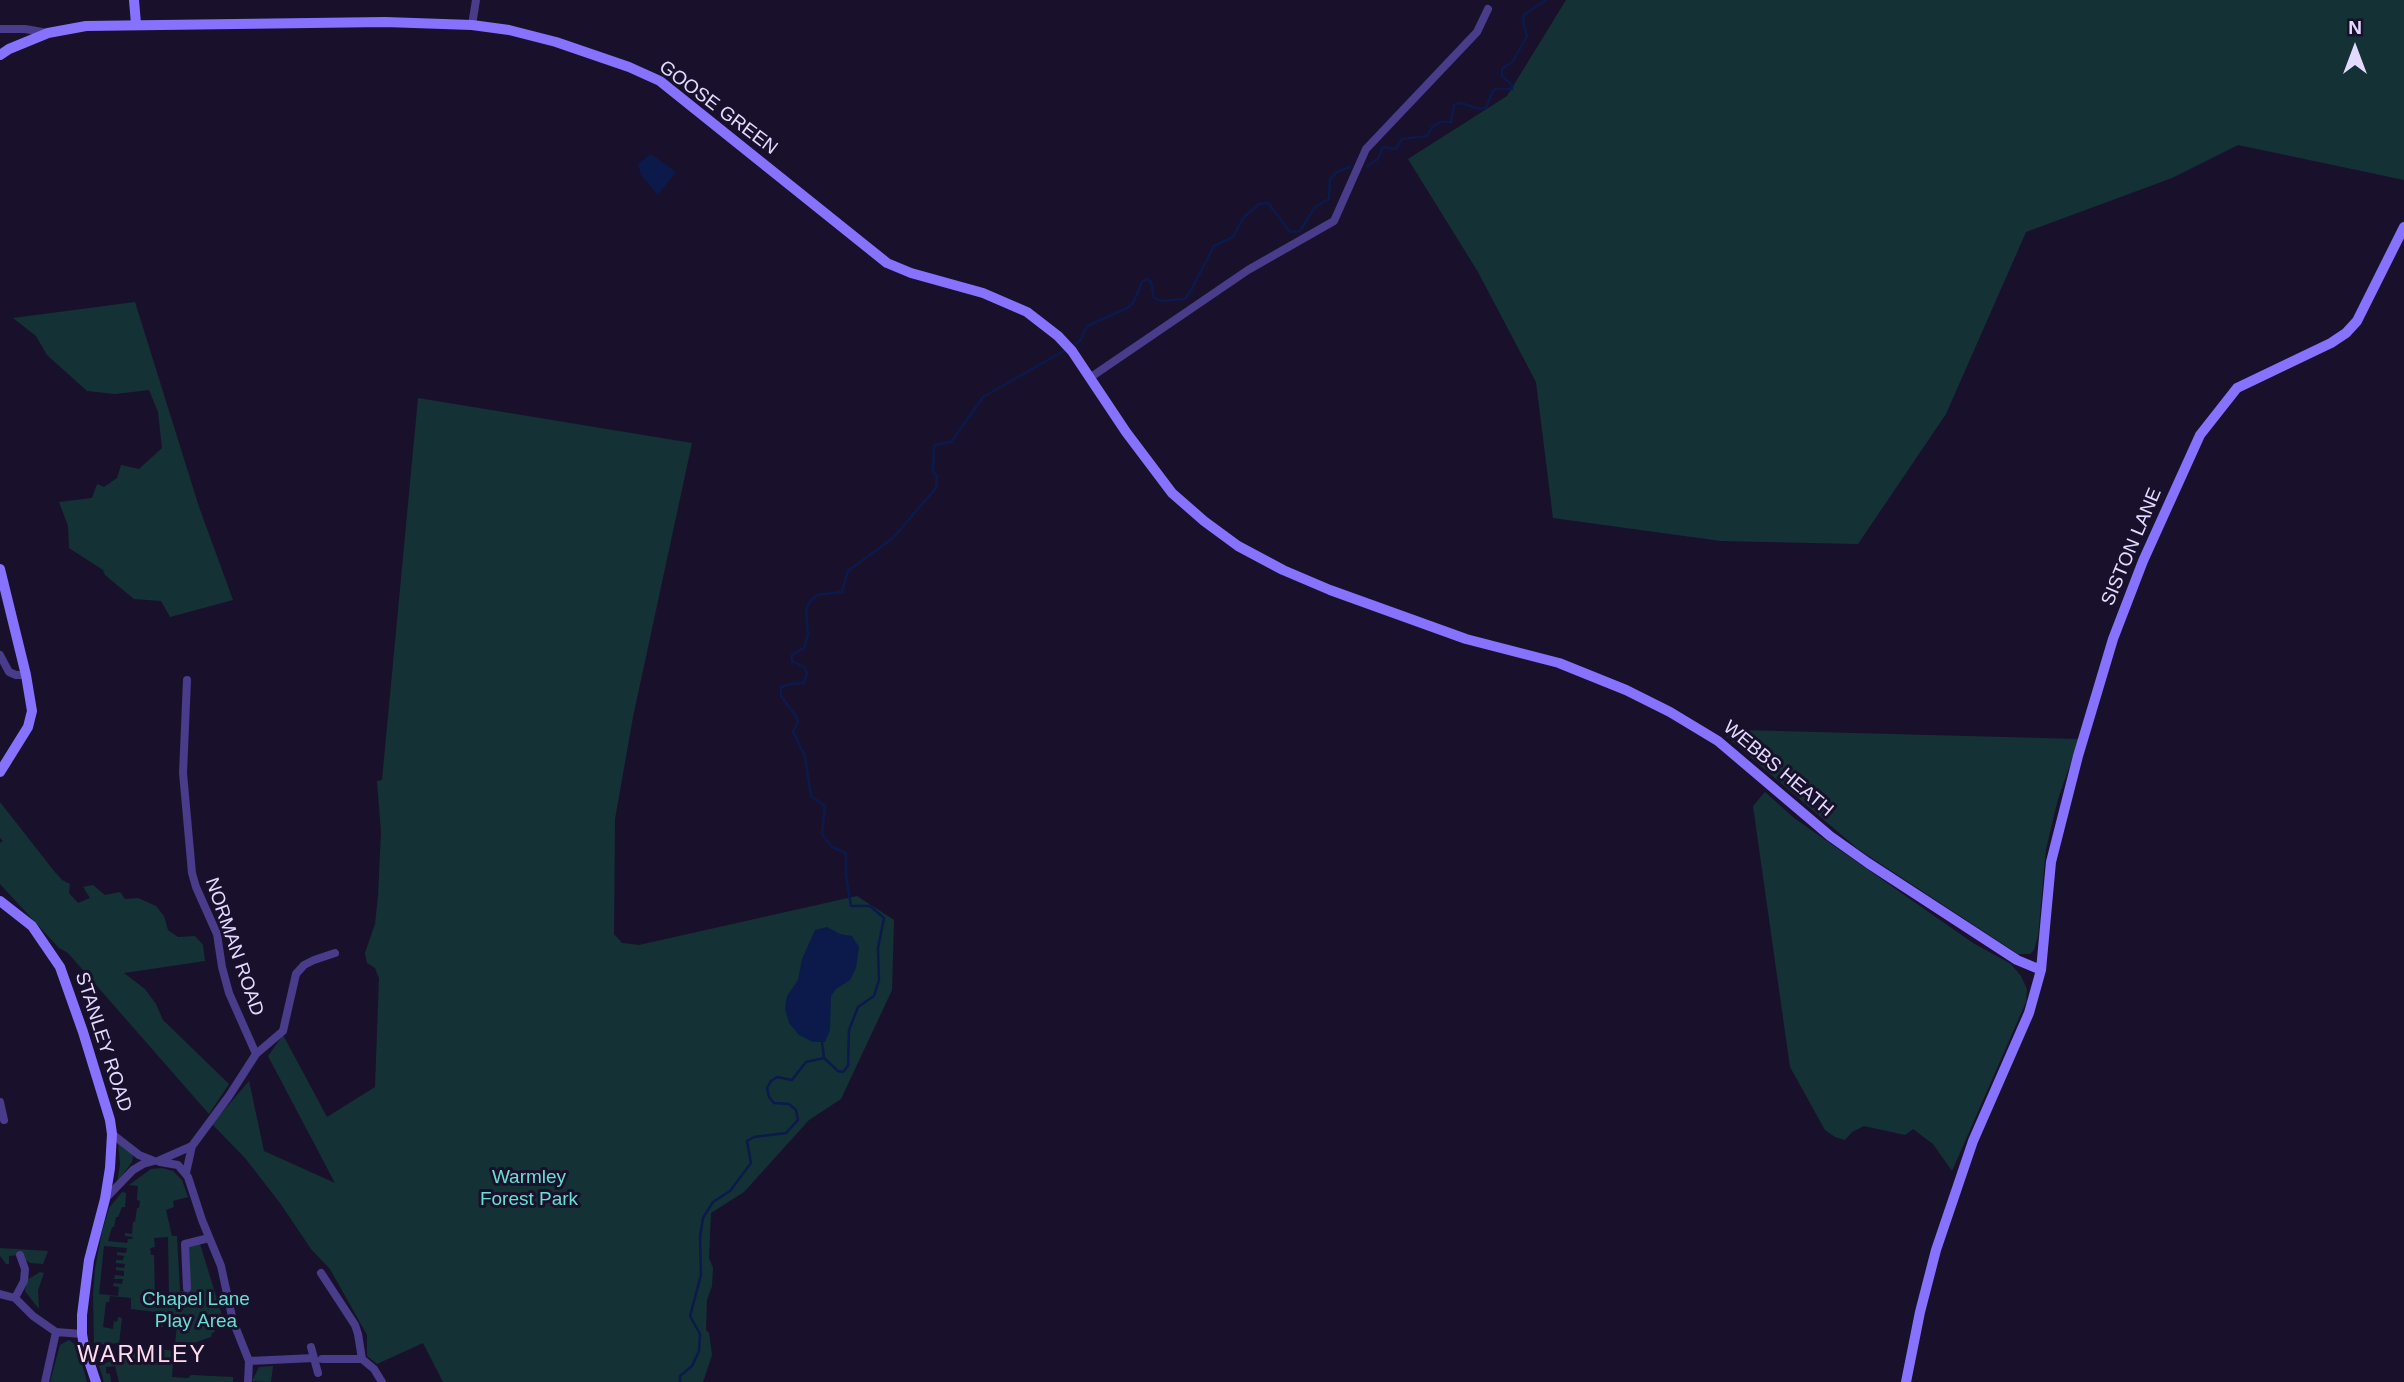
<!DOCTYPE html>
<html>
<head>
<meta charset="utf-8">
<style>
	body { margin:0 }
	#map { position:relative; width:2404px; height:1382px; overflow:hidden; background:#19112b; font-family:Helvetica,sans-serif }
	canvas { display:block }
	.north { position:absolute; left:2320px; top:14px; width:70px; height:70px; -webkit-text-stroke:5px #19112b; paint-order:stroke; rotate:0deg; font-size:19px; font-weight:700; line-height:28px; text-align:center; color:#e3dbff }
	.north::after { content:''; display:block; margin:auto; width:24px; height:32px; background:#e3dbff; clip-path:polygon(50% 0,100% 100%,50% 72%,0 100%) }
</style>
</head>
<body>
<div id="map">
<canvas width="2404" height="1382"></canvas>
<div class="north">N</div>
</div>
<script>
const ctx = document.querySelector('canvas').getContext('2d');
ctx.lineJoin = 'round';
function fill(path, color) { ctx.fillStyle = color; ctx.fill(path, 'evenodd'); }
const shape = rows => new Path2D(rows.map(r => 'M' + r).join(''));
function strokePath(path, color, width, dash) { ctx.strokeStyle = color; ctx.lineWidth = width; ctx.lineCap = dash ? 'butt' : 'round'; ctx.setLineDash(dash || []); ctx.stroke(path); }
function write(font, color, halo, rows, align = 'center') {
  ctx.font = font + ' Helvetica,sans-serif'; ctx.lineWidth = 6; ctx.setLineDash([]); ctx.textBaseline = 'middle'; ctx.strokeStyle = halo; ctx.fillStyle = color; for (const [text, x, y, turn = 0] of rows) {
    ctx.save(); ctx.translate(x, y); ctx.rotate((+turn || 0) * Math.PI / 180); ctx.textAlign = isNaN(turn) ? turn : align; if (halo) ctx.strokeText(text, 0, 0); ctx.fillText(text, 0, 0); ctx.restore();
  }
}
fill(shape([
	[1566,0,2404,0,2404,180,2238,145,2172,178,2026,232,1946,414,1858,544,1721,541,1553,518,1536,382,1478,272,1408,159,1507,96],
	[135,302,199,507,233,600,170,617,161,601,134,599,105,575,103,570,69,548,68,526,59,502,92,498,97,484,104,487,117,478,121,465,139,469,162,448,158,412,149,390,115,394,87,391,47,355,36,336,13,318],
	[418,398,692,443,633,717,615,819,614,934,622,943,639,945,857,896,894,920,892,990,841,1099,809,1120,744,1192,711,1213,709,1258,713,1268,712,1286,707,1300,706,1330,709,1333,712,1355,703,1382,443,1382,423,1343,377,1364,367,1356,367,1335,330,1269,311,1249,280,1203,245,1158,212,1124,249,1081,264,1151,335,1183,268,1056,283,1035,327,1117,375,1087,379,978,375,968,367,963,365,953,375,924,378,896,381,832,377,781,382,780],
	[1741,730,2079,739,2058,799,2046,849,2038,936,2034,950,2030,954,2018,954,1858,849,1727,737,1731,731],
	[1765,792,1794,818,1973,943,2011,964,2021,976,2027,989,2026,1002,1952,1171,1933,1144,1913,1129,1905,1135,1864,1126,1852,1132,1845,1140,1835,1137,1825,1130,1790,1067,1753,806],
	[0,802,54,871,62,880,70,884,69,893,78,903,90,898,83,887,93,885,105,895,120,892,125,899,138,898,156,906,164,916,168,930,178,937,195,936,203,945,205,961,124,973,145,989,156,1004,163,1020,229,1084,209,1114,68,953,59,948,0,884,0,843,3,841,0,838],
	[118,1142,128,1148,133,1156,132,1162,117,1182,120,1164],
	[162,1168,173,1171,182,1180,188,1197,173,1201,174,1207,166,1210,172,1236,177,1236,180,1292,189,1289,187,1247,200,1244,224,1322,213,1326,215,1332,212,1333,211,1337,188,1345,175,1345,177,1325,163,1323,163,1327,155,1326,156,1312,131,1309,131,1298,110,1296,109,1302,106,1302,103,1327,113,1329,114,1321,117,1322,118,1317,122,1318,119,1343,94,1345,93,1295,95,1269,102,1232,109,1208,122,1192,126,1193,125,1207,122,1207,118,1217,116,1217,114,1227,112,1227,108,1241,127,1243,128,1239,132,1239,133,1237,125,1236,125,1233,132,1234,133,1222,135,1222,137,1208,139,1208,140,1201,137,1200,138,1186,129,1185,151,1169],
	[168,1237,169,1296,155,1298,154,1255,151,1255,150,1248,155,1247,154,1238],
	[104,1246,127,1248,126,1253,117,1252,117,1255,124,1256,123,1260,116,1260,116,1263,125,1264,124,1268,116,1267,116,1270,124,1271,124,1276,115,1275,114,1279,123,1279,122,1284,114,1283,113,1286,119,1287,118,1296,99,1294],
	[0,1248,48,1251,43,1264,30,1263,18,1255,9,1256,9,1264,6,1264,0,1256],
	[40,1272,44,1273,38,1290,39,1309,25,1291,27,1280],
	[69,1340,77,1346,87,1382,50,1382,60,1345],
	[161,1349,174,1351,172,1377,188,1378,191,1375,233,1377,233,1382,119,1382,115,1366,106,1367,106,1373,110,1374,111,1382,104,1382,99,1366,137,1350],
	[273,1366,271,1382,252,1381,259,1367]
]), '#143235');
fill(shape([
	[651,154,676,172,658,195,641,175,638,164],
	[827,927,840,934,852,936,859,947,856,968,850,980,836,989,831,996,830,1030,825,1042,813,1042,799,1035,789,1023,785,1009,787,996,798,980,802,959,815,930]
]), '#0b1a4a');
strokePath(shape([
	[1367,166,1378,159,1383,147,1396,149,1402,139,1427,136,1433,126,1441,122,1451,122,1454,105,1461,103,1480,109,1486,108,1493,91,1496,89,1512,89,1512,85,1502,76,1502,69,1513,61,1527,36,1523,21,1524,15,1546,0],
	[1072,346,1080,341,1087,326,1127,308,1133,303,1142,282,1147,279,1151,282,1154,298,1160,301,1185,299,1190,292,1214,246,1233,237,1244,217,1259,204,1268,203,1290,232,1300,231,1315,207,1329,199,1330,179,1337,172,1350,167],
	[824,1058,838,1071,843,1072,848,1066,849,1030,858,1007,874,996,879,980,878,948,884,918,870,906,851,906,846,876,846,853,832,847,822,834,825,806,811,796,805,757,793,731,798,722,796,716,781,696,781,687,790,684,804,683,807,673,804,667,792,661,792,655,804,648,808,634,806,610,809,603,817,595,842,592,848,571,893,538,936,488,937,476,933,472,934,447,935,445,951,442,983,397,1067,349],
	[680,1382,680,1376,692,1366,699,1351,700,1334,690,1316,701,1275,700,1237,703,1218,713,1202,730,1191,751,1163,747,1141,754,1137,786,1133,798,1120,796,1110,789,1104,774,1103,769,1097,767,1088,771,1081,777,1077,792,1080,806,1062,824,1058,822,1042]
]), '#0b1a4a', 2.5);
strokePath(shape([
	[472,25,476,0],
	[0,29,25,29,48,33],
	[1091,377,1248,270,1334,221,1366,149,1477,32,1488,9],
	[0,655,9,672,16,675,26,675],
	[187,680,183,773,192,873,196,887,217,934,222,967,229,993,256,1054],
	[0,1102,4,1120],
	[158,1161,192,1146,229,1096,256,1054,283,1031,296,974,304,965,314,960,335,953],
	[160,1162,178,1165,188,1177,202,1220,221,1266,233,1321,249,1361,248,1382],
	[186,1173,192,1146],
	[106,1198,133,1170,143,1164,154,1161,139,1155,112,1134],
	[321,1273,355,1325,358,1334,362,1359],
	[187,1288,185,1244,209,1238],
	[0,1294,15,1298,33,1316,56,1332,82,1334],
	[15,1298,24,1281,25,1269,20,1255],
	[311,1347,318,1373],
	[322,1359,362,1359,374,1369,382,1382],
	[249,1361,314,1358],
	[45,1382,56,1332]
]), '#493c8a', 8);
strokePath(shape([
	[134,0,136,24],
	[0,55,9,49,48,33,86,26,385,22,472,25,509,30,556,42,629,67,660,81,887,263,911,273,983,293,1027,312,1058,336,1072,351,1126,432,1172,493,1204,521,1238,546,1283,570,1330,590,1466,639,1559,663,1626,690,1670,712,1718,741,1830,836,1868,863,2017,960,2041,970],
	[0,569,26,675,32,711,28,727,0,772],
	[0,901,32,926,60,967,83,1032,110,1120,112,1134,110,1168,105,1199,89,1260,82,1315,82,1334,84,1346,96,1382],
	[1906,1382,1920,1312,1936,1250,1973,1141,2029,1013,2041,970,2051,862,2078,756,2113,639,2143,561,2200,435,2237,388,2331,343,2346,333,2357,321,2404,227]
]), '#8772ff', 10);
write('19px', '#e3dbff', '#19112b', [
	["GOOSE GREEN",718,108,37],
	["SISTON LANE",2132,547,-67],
	["WEBBS HEATH",1778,769,40],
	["NORMAN ROAD",234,947,71],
	["STANLEY ROAD",103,1042,72]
]);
write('19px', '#64e1d2', '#19112b', [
	["Warmley",529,1178],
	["Forest Park",529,1200],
	["Chapel Lane",196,1300],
	["Play Area",196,1322]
]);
ctx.letterSpacing = '2px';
write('23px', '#fde', '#19112b', [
	["WARMLEY",142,1356]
]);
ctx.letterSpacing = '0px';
</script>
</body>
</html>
